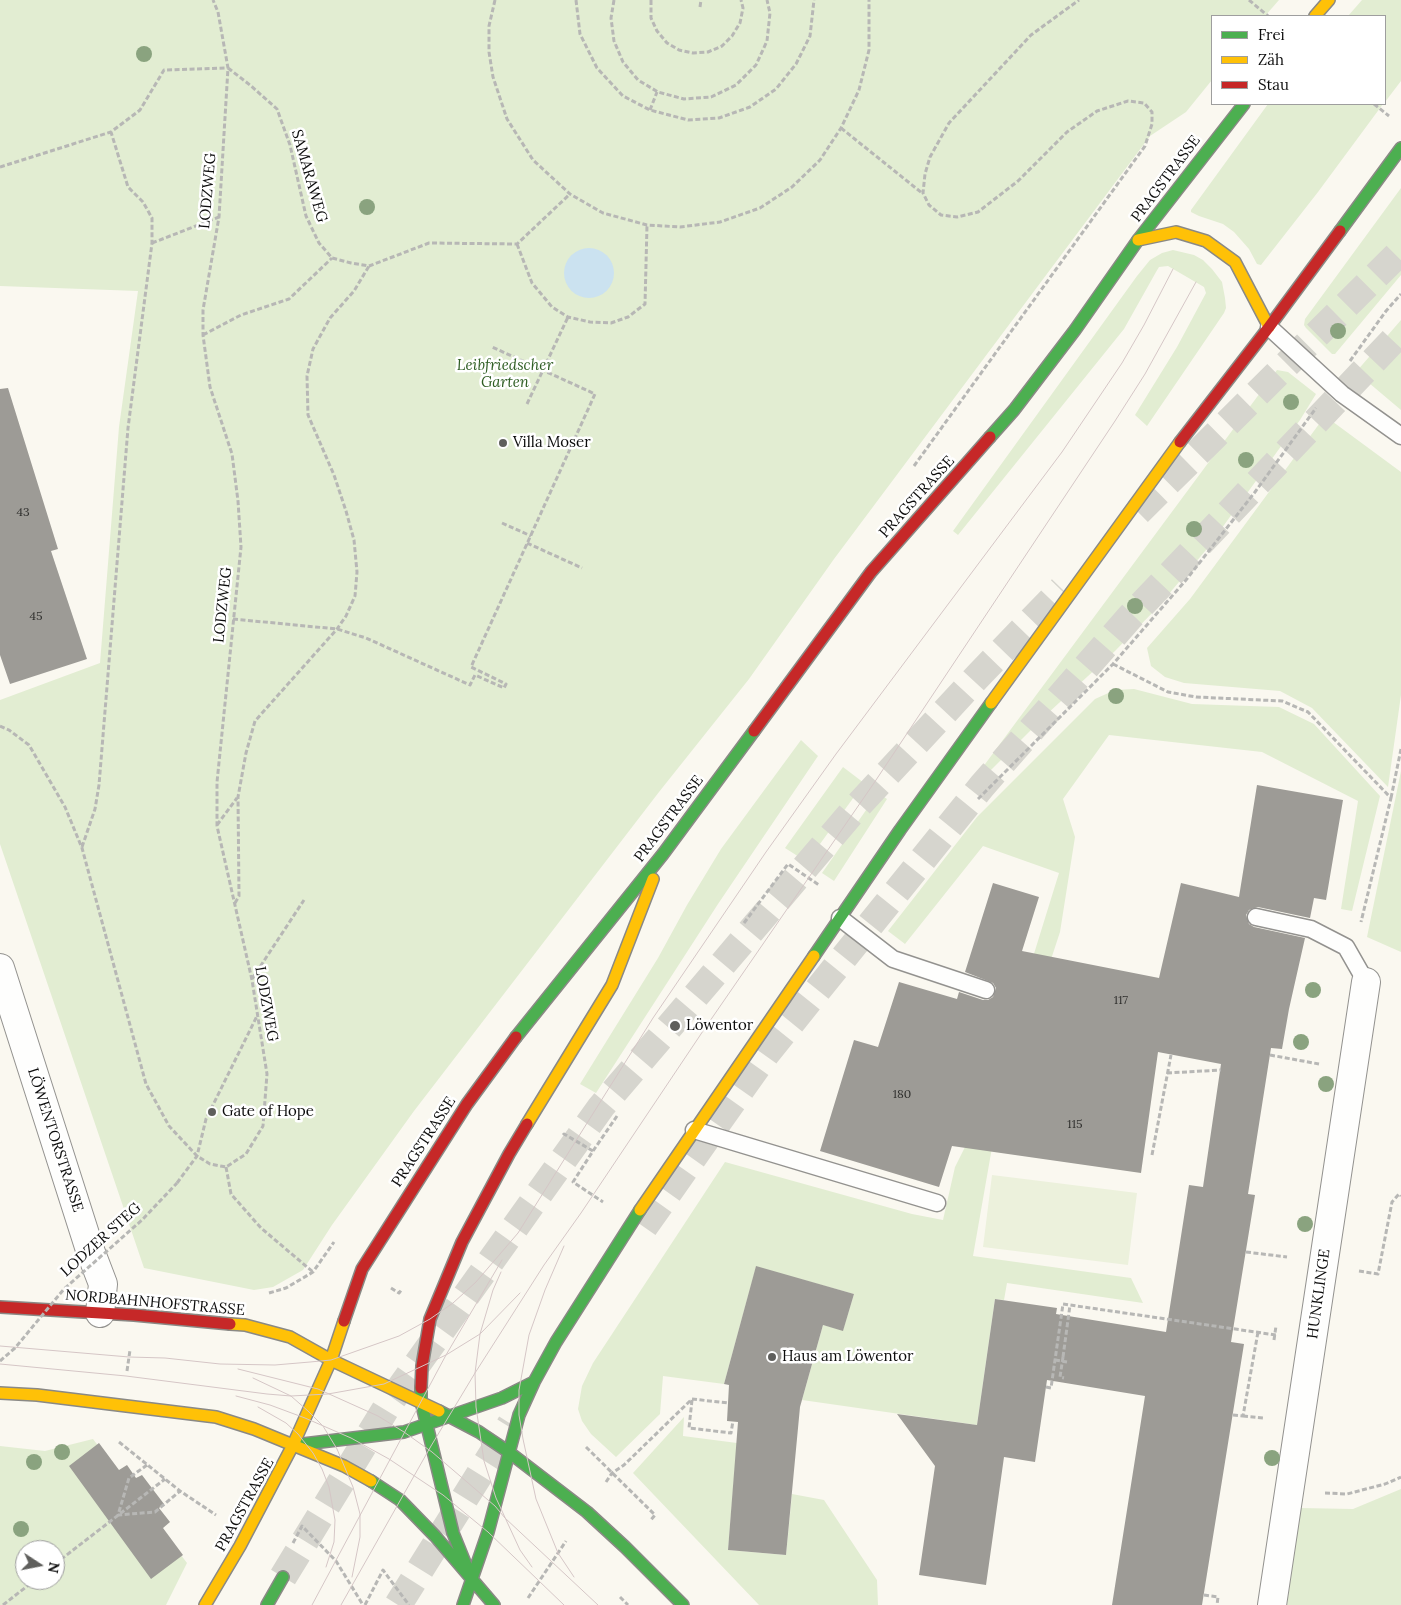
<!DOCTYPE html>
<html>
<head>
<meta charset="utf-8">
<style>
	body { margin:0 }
	#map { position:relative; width:1401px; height:1605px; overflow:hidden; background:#faf8f0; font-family:Lora,serif }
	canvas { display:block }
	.legend { position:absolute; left:1211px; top:15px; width:175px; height:90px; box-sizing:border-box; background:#fff; border:1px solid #9e9e9e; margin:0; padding:6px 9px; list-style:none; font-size:15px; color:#0c0c0c }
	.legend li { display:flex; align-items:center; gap:10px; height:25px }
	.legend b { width:25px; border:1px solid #9e9e9e }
	.north { position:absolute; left:15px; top:1540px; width:50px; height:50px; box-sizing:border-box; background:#fff; border:1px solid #9e9e9e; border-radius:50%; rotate:101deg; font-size:14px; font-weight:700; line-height:20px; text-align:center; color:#0c0c0c }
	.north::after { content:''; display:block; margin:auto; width:18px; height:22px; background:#5f5f5c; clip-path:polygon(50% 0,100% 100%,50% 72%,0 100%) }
</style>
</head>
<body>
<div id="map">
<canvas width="1401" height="1605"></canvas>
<ul class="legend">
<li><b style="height:6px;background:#4caf50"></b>Frei</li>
<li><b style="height:6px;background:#ffc107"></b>Zäh</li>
<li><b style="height:6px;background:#c62828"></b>Stau</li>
</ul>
<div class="north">N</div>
</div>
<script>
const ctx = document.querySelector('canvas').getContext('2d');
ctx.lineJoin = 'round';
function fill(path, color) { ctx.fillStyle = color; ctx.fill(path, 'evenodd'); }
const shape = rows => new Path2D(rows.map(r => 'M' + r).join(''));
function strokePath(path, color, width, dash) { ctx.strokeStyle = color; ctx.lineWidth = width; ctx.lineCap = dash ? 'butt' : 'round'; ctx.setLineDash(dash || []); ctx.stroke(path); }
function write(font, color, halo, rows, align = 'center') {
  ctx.font = font + ' Lora,serif'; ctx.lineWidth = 5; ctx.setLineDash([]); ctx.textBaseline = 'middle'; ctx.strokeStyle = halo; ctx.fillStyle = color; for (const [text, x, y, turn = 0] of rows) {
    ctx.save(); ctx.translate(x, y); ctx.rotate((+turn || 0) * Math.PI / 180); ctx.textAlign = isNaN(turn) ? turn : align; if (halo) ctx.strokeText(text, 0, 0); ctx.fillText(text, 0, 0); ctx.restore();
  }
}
fill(shape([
	[0,0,1279,0,1265,16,1212,16,1212,80,1186,112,1150,136,834,559,749,679,659,792,414,1111,332,1225,303,1270,273,1287,254,1290,144,1268,0,844,0,700,100,663,119,427,138,291,0,286],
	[1362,0,1401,0,1401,81,1385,102,1385,16,1348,16],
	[1268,104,1383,104,1318,192,1261,265,1257,264,1249,249,1234,232,1223,224,1199,216,1191,212,1191,210],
	[1401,188,1401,275,1335,354,1332,354,1306,328,1304,325,1305,319],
	[1173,250,1194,255,1203,260,1212,269,1222,282,1225,298,1226,308,1224,313,1147,426,1135,415,1177,347,1206,293,1204,287,1168,266,1159,267,1156,272,1124,329,958,535,953,531,1137,276,1150,260,1162,253],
	[1401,320,1401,410,1356,372],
	[1277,370,1288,372,1316,394,1300,420,1206,550,1157,608,1115,651,1046,715,990,771,978,781,974,779],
	[1325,416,1401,472,1401,695,1388,787,1312,708,1280,691,1184,683,1165,677,1151,666,1147,648,1190,599],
	[1134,689,1192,704,1279,707,1314,724,1380,796,1352,911,1341,909,1358,801,1262,752,1109,735,1063,799,1075,837,1060,932,1033,1014,1004,1079,973,1256,1131,1278,1143,1303,1007,1283,1004,1300,995,1299,977,1425,802,1400,823,1325,843,1330,854,1294,756,1267,724,1384,663,1376,660,1414,616,1457,591,1434,582,1421,578,1409,582,1386,593,1363,725,1162,912,1214,943,1220,955,1167,989,1099,1059,873,983,846,905,944,888,931,977,817,1095,699,1115,690],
	[801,740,818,756,718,904,596,1093,580,1084,658,958,687,905,721,849],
	[843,767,864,783,807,862,785,848],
	[1401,771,1401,952,1367,937],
	[878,793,887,799,834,881,822,873],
	[684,1417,683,1436,737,1443,728,1550,786,1555,792,1494,824,1500,877,1580,878,1605,759,1605,633,1473],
	[93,1439,187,1563,166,1605,0,1605,0,1446,45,1451],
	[25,1550,55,1550,55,1580,25,1580],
	[1401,1489,1401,1605,1287,1605,1300,1508,1353,1509]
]), '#e2edd2');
fill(shape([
	[992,1175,1137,1193,1128,1265,983,1247]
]), '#ecf1dc');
fill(shape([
	'564 273a25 25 0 1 1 50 0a25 25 0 1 1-50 0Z'
]), '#cbe2f0');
fill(shape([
	[8,388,58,549,51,551,87,659,10,684,0,655,0,389],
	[1257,785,1343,800,1326,900,1314,898,1310,918,1258,907,1249,910,1246,915,1249,924,1254,927,1305,938,1289,1009,1282,1049,1271,1048,1248,1194,1255,1195,1231,1342,1244,1344,1202,1605,1112,1605,1145,1396,1047,1380,1035,1462,1004,1457,986,1585,919,1575,935,1466,897,1414,977,1425,995,1299,1057,1308,1056,1314,1166,1332,1189,1185,1203,1187,1221,1064,1158,1052,1141,1173,952,1146,939,1187,820,1151,854,1040,878,1047,899,982,957,999,959,992,983,1000,988,1000,993,997,996,988,993,983,965,972,993,883,1039,897,1022,951,1159,978,1181,883,1239,897],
	[756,1266,854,1294,843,1331,823,1325,800,1407,786,1555,728,1550,738,1422,727,1421,729,1385,724,1384],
	[99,1443,119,1470,127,1465,136,1478,142,1475,164,1504,159,1508,170,1522,163,1528,183,1555,151,1579,69,1466]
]), '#9d9b96');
strokePath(shape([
	[1138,512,1401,251],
	[644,1227,766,1054,982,786,1130,617,1401,332],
	[283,1577,388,1405,601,1107,854,810,978,676,1062,589],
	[398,1605,511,1424]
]), '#d6d5ce', 28, [28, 14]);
const lane = shape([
	[1269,327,1342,394,1401,436],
	[1256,917,1311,929,1346,947,1366,982],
	[840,918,893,959,986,990],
	[694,1130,937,1203]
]);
const street = shape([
	[0,968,90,1250,103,1284,100,1313],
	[1272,1605,1366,982]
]);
const fast = shape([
	[1340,231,1401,148],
	[990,437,1014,410,1075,330,1138,240,1244,104],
	[814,956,900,830,991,703],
	[516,1037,663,854,754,731],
	[421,1388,421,1401,453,1533,472,1580],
	[439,1411,479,1432,510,1453,587,1512,625,1547,683,1605],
	[295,1445,404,1432,502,1398,534,1382],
	[371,1481,400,1500,435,1536,494,1605],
	[267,1605,283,1577],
	[463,1605,488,1532,519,1415,534,1382,556,1342,640,1210]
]);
const slow = shape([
	[1315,16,1329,0],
	[1138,240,1176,232,1206,241,1235,262,1269,327],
	[991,703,1180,442],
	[527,1124,612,985,653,879],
	[640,1210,814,956],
	[230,1324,245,1325,290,1337,331,1360,439,1411],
	[0,1393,37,1395,216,1417,254,1429,344,1466,371,1481],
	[205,1605,240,1546,293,1445,331,1360,344,1321]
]);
const jam = shape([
	[1180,442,1269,327,1340,231],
	[754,731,871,572,990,437],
	[0,1307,134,1315,230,1324],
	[344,1321,362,1269,467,1104,516,1037],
	[421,1388,422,1366,430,1319,462,1242,509,1154,527,1124]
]);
strokePath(lane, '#93928f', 19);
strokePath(street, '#93928f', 30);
strokePath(fast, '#8a8985', 14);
strokePath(slow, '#8a8985', 14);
strokePath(jam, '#8a8985', 14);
strokePath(shape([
	[495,0,489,26,489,52,493,77,507,119,533,160,570,194,603,213,647,225,680,227,720,222,760,208,792,187,820,160,841,128,859,90,869,50,869,0],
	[576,0,580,34,597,68,623,96,650,110,688,120,719,118,750,107,776,89,796,64,810,36,814,0],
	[614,0,611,18,614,41,623,62,638,80,658,92,684,99,711,97,736,85,756,65,767,41,770,13,767,0],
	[651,0,651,18,657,31,667,43,679,50,693,53,708,52,722,46,732,36,740,23,743,8,741,0],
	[1249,0,1268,16],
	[700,7,701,0],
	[228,68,250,85,277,109,290,145,306,216,319,243,332,258,351,263,369,266,429,243,517,244,570,194],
	[1374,104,1389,116],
	[650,110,657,92],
	[841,128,922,193],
	[0,167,111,132,140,110,164,70,228,68],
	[152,243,219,217],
	[517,244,532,283,552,307,568,317,590,322,611,323,628,317,645,304,647,225],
	[203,335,241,315,289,299,332,258],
	[1350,361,1386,311,1401,294],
	[527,404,568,317],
	[914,466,1145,146,1152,124,1152,112,1144,103,1128,101,1097,111,1067,132,1018,181,978,212,957,217,941,215,929,205,923,193,925,174,930,157,949,123,1031,35,1079,0],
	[502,523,531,536],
	[527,543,582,568],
	[233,619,337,629,366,638,470,685,475,675,504,688,506,684,471,667,595,394,492,347],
	[1113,664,1168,692,1196,697,1282,701,1308,712,1391,798,1361,922],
	[0,726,9,730,29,745,65,807,82,848,146,1084,169,1126,197,1156,210,1164,226,1167,246,1154,263,1126,267,1074,252,980,217,826,217,782,241,547,238,501,232,454,210,387,203,335,203,310,219,217,228,68,218,12,213,0],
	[1391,798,1401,749],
	[978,799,1113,664,1186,580,1255,492,1316,408],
	[217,825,237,798],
	[82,847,95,809,99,785,128,428,152,243,152,218,143,202,128,187,111,132],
	[235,903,239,896,238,797,246,753,255,721,337,629,346,616,355,596,357,572,354,540,346,511,334,475,308,415,307,376,313,349,330,318,354,291,369,266],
	[744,923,788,864,819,885],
	[252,979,304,900],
	[1270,1055,1319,1064],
	[1167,1073,1221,1070],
	[563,1135,564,1134,593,1151,573,1182,603,1202],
	[593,1151,617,1116],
	[1152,1155,1171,1055],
	[226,1167,231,1194,261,1228,313,1272],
	[177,1183,197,1156,206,1119,258,1014],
	[1246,1252,1287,1257],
	[1359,1271,1378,1274,1392,1202,1399,1194,1401,1196],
	[391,1288,399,1293,402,1289],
	[269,1293,286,1288,313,1272,334,1242],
	[1274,1340,1276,1326],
	[1063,1357,1070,1305],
	[1055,1360,1067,1362],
	[127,1371,130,1350],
	[1046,1387,1051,1388,1063,1304,1276,1335],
	[692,1399,728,1403],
	[692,1400,689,1428,731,1433,733,1421],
	[1233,1415,1243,1416,1258,1332],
	[1243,1416,1264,1418],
	[119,1442,180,1491,216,1515],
	[586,1447,655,1515,650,1521],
	[147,1465,129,1478,118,1515,155,1512,180,1491],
	[606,1482,612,1473,624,1465,692,1399],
	[1325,1493,1347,1494,1385,1484,1401,1477],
	[293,1543,302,1526,336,1561,363,1605],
	[55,1564,165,1479],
	[1204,1595,1218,1597,1217,1605],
	[620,1597,628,1605],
	[528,1598,566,1541],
	[3,1605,35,1580],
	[365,1605,383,1570,409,1605]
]), '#b7b7b5', 3, [5, 2.5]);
strokePath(lane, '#fefefd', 16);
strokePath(street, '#fefefd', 28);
strokePath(fast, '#4caf50', 11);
strokePath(slow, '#ffc107', 11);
strokePath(jam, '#c62828', 11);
strokePath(shape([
	[564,1246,545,1290,529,1335,519,1390,519,1415,523,1439,536,1499,558,1553,574,1577],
	[501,1272,493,1290,480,1334,475,1373,476,1407,484,1461,496,1498,520,1550,532,1567],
	[0,1346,129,1357,165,1358,220,1364,275,1365,310,1362,331,1360,399,1336,430,1319,453,1303,476,1282,518,1233,653,1018,766,852,836,754,1062,452,1122,363,1144,325,1173,269],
	[0,1364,126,1376,267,1394,291,1396,328,1394,384,1384,446,1355,480,1334,520,1293],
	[238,1369,318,1389,378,1416,404,1432,432,1452,495,1506,505,1518,598,1605],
	[253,1378,291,1396,308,1411,323,1426,337,1449,353,1487,360,1514,360,1537,352,1577],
	[236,1396,270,1405,305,1418,351,1438,389,1459,443,1495,488,1532,564,1605],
	[258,1407,286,1423,298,1434,313,1453,322,1469,329,1487,335,1520,334,1542,326,1567],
	[312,1605,446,1355,502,1260],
	[341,1605,431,1446,475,1373,544,1265,581,1213,703,1031,874,783,1115,421,1145,374,1196,282]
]), '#d5c6c6', 1);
strokePath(shape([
	[1063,1357,1060,1377,1064,1378],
	[0,1361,15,1348,64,1289,142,1220,177,1183]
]), '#b7b7b5', 3, [5, 2.5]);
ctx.fillStyle = '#8aa37f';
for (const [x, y] of [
	[144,54],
	[367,207],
	[1338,331],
	[1291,402],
	[1246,460],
	[1194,529],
	[1135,606],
	[1116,696],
	[1313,990],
	[1301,1042],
	[1326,1084],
	[1305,1224],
	[62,1452],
	[1272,1458],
	[34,1462],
	[21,1529]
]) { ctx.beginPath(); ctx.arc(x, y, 8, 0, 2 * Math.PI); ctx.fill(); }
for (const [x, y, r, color] of [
	[503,443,5,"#5f5f5c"],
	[675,1026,6,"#5f5f5c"],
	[212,1112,5,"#5f5f5c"],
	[772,1357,5,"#5f5f5c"]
]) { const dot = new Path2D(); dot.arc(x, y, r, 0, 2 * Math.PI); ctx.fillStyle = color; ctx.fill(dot); strokePath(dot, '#fff', 2); }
write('12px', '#30302e', null, [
	["43",23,513],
	["45",36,617],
	["117",1121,1001],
	["180",902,1095],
	["115",1075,1125]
]);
write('15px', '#0c0c0c', '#fff', [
	["SAMARAWEG",309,176,74],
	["PRAGSTRASSE",1166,179,-53],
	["LODZWEG",208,191,-85],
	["PRAGSTRASSE",917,497,-48],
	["LODZWEG",223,605,-84],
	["PRAGSTRASSE",669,819,-53],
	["LODZWEG",266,1004,80],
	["LÖWENTORSTRASSE",55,1140,72],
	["PRAGSTRASSE",424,1142,-57],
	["LODZER STEG",101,1240,-42],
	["HUNKLINGE",1319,1294,-82],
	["NORDBAHNHOFSTRASSE",155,1303,5],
	["PRAGSTRASSE",245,1505,-61]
]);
write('italic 15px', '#2e5d23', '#fff', [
	["Leibfriedscher",505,366],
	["Garten",505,383]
]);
write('15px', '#0c0c0c', '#fff', [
	["Villa Moser",513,443],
	["Löwentor",686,1026],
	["Gate of Hope",222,1112],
	["Haus am Löwentor",782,1357]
], 'left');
</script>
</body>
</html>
